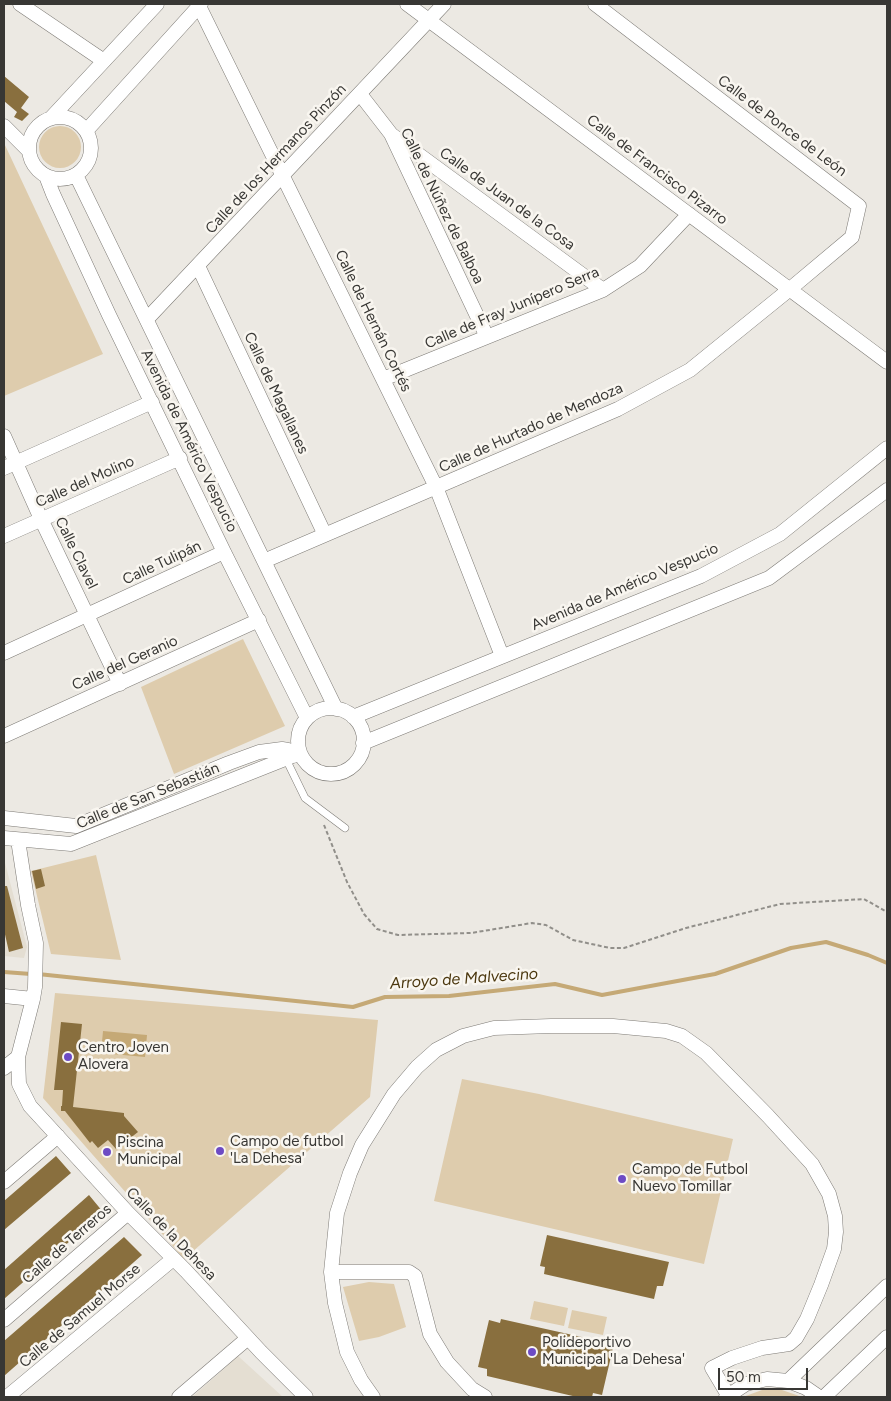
<!DOCTYPE html>
<html>
<head>
<meta charset="utf-8">
<style>
	body { margin:0 }
	#map { position:relative; width:891px; height:1401px; overflow:hidden; background:#ece9e3; font-family:Figtree,sans-serif }
	canvas { display:block }
	.frame { position:absolute; inset:0; border:5px solid #383734; pointer-events:none }
	.scale { position:absolute; left:718px; top:1368px; width:90px; height:22px; box-sizing:border-box; border:2px solid #383734; border-top:0; padding-left:6px; font-size:15px; line-height:18px; white-space:nowrap; color:#383734; -webkit-text-stroke:4px #f9f6f0; paint-order:stroke }
</style>
</head>
<body>
<div id="map">
<canvas width="891" height="1401"></canvas>
<div class="frame"></div>
<div class="scale">50 m</div>
</div>
<script>
const ctx = document.querySelector('canvas').getContext('2d');
ctx.lineJoin = 'round';
function fill(path, color) { ctx.fillStyle = color; ctx.fill(path, 'evenodd'); }
const shape = rows => new Path2D(rows.map(r => 'M' + r).join(''));
function strokePath(path, color, width, dash) { ctx.strokeStyle = color; ctx.lineWidth = width; ctx.lineCap = dash ? 'butt' : 'round'; ctx.setLineDash(dash || []); ctx.stroke(path); }
function write(font, color, halo, rows, align = 'center') {
  ctx.font = font + ' Figtree,sans-serif'; ctx.lineWidth = 5; ctx.setLineDash([]); ctx.textBaseline = 'middle'; ctx.strokeStyle = halo; ctx.fillStyle = color; for (const [text, x, y, turn = 0] of rows) {
    ctx.save(); ctx.translate(x, y); ctx.rotate((+turn || 0) * Math.PI / 180); ctx.textAlign = isNaN(turn) ? turn : align; if (halo) ctx.strokeText(text, 0, 0); ctx.fillText(text, 0, 0); ctx.restore();
  }
}
fill(shape([
	[4,859,27,947,24,958,4,956],
	[237,1355,283,1397,192,1397,225,1368]
]), '#e4ded2');
fill(shape([
	'39 147a21 21 0 1 1 42 0a21 21 0 1 1-42 0Z',
	[4,143,103,354,4,396],
	[243,639,285,726,174,774,141,687],
	[96,855,121,960,51,954,31,871],
	[55,993,378,1020,370,1097,184,1259,43,1098],
	[462,1079,539,1094,733,1139,704,1264,434,1201],
	[369,1282,394,1284,406,1327,379,1337,359,1341,343,1287],
	[534,1301,568,1308,564,1326,530,1319],
	[572,1310,607,1317,603,1335,568,1328],
	[762,1390,782,1390,802,1397,743,1397]
]), '#deccad');
fill(shape([
	[103,1031,147,1035,145,1057,101,1053]
]), '#c5a976');
strokePath(shape([
	[4,972,31,974],
	[38,974,353,1007,385,997,449,996,555,984,602,995,715,974,791,948,826,942,868,955,887,963]
]), '#c5a976', 4);
fill(shape([
	[4,76,29,97,21,108,29,114,22,121,14,117,17,112,4,101],
	[41,869,45,886,36,889,32,871],
	[4,886,7,886,23,948,9,952,4,930],
	[61,1022,82,1024,73,1107,124,1113,124,1116,138,1132,116,1149,108,1140,98,1148,92,1141,90,1143,65,1111,61,1111,61,1106,62,1106,63,1090,54,1090],
	[56,1156,71,1173,4,1230,4,1201],
	[89,1195,103,1212,4,1299,4,1270],
	[547,1235,669,1262,663,1286,657,1286,654,1299,544,1274,545,1267,540,1266],
	[124,1237,142,1255,4,1376,4,1341],
	[501,1319,604,1342,603,1346,613,1348,602,1395,593,1393,592,1397,577,1397,487,1376,487,1369,478,1367,489,1320,500,1323]
]), '#896f3e');
const lane = shape([
	[286,759,305,798,345,828]
]);
const street = shape([
	[20,4,104,61],
	[407,4,887,362],
	[199,6,436,487,502,656],
	[360,94,391,134,487,337],
	'29 148a31 31 0 1 1 62 0a31 31 0 1 1-62 0Z',
	[50,119,157,4],
	[4,126,29,151],
	[86,131,201,4],
	[392,135,603,290],
	[76,175,336,709],
	[46,176,53,194,109,315,224,552,307,718],
	[198,266,325,535],
	[147,319,444,4],
	[383,379,603,290,640,266,689,214],
	[4,436,41,519,120,684],
	[4,468,152,402],
	[4,536,180,458],
	[264,561,618,409,690,370,790,289,852,237,859,206,595,4],
	[4,653,224,552],
	'298 741a33 33 0 1 1 66 0a33 33 0 1 1-66 0Z',
	[353,717,701,576,780,534,887,448],
	[4,736,259,620],
	[363,743,769,578,887,490],
	[4,818,76,826,229,763,259,752,282,749,288,750,293,756],
	[4,838,71,844,300,753],
	[4,996,33,999,35,987,36,943,28,905,18,840],
	[33,999,18,1057,19,1084,30,1106,128,1213,186,1271,261,1352,306,1397],
	[4,1068,18,1057],
	[4,1182,58,1136],
	[331,1272,409,1272,415,1276,430,1334,447,1362,472,1389,485,1397],
	[4,1320,128,1213],
	[788,1381,887,1286],
	[7,1397,173,1259],
	[179,1397,248,1338],
	[373,1397,361,1380,347,1352,335,1303,331,1272,337,1213,350,1173,362,1145,394,1094,417,1067,436,1050,463,1036,494,1028,551,1026,613,1026,666,1031,682,1036,706,1053,768,1116,812,1164,829,1194,835,1216,836,1232,834,1249,821,1285,807,1319,796,1338,789,1344,762,1348,732,1358,712,1368,728,1395],
	[726,1397,746,1384,767,1379,788,1381,806,1388,819,1397],
	[824,1397,887,1337]
]);
strokePath(lane, '#7e7b76', 8);
strokePath(street, '#7e7b76', 15);
strokePath(shape([
	[324,825,347,882,364,914,377,929,398,935,471,933,532,923,546,925,573,940,610,948,624,948,686,928,780,904,864,899,887,912]
]), '#918f8a', 2, [4, 2.5]);
strokePath(lane, '#fff', 7);
strokePath(street, '#fff', 14);
for (const [x, y, r, color] of [
	[68,1057,5,"#6d4bc4"],
	[220,1151,5,"#6d4bc4"],
	[107,1152,5,"#6d4bc4"],
	[622,1179,5,"#6d4bc4"],
	[532,1352,5,"#6d4bc4"]
]) { const dot = new Path2D(); dot.arc(x, y, r, 0, 2 * Math.PI); ctx.fillStyle = color; ctx.fill(dot); strokePath(dot, '#f9f6f0', 2); }
write('15px', '#383734', '#f9f6f0', [
	["Calle de Ponce de León",782,126,37],
	["Calle de los Hermanos Pinzón",276,159,-47],
	["Calle de Francisco Pizarro",657,170,37],
	["Calle de Juan de la Cosa",507,199,36],
	["Calle de Núñez de Balboa",442,206,64],
	["Calle de Fray Junípero Serra",512,308,-23],
	["Calle de Hernán Cortés",373,321,64],
	["Calle de Magallanes",276,393,65],
	["Calle de Hurtado de Mendoza",531,428,-24],
	["Avenida de Américo Vespucio",189,441,64],
	["Calle del Molino",85,482,-24],
	["Calle Clavel",76,553,64],
	["Calle Tulipán",162,563,-25],
	["Avenida de Américo Vespucio",625,587,-23],
	["Calle del Geranio",125,663,-24],
	["Calle de San Sebastián",148,796,-22],
	["Calle de la Dehesa",171,1234,46],
	["Calle de Terreros",67,1244,-41],
	["Calle de Samuel Morse",80,1316,-40]
]);
write('15px', '#383734', '#f9f6f0', [
	["Centro Joven",78,1048],
	["Alovera",78,1065],
	["Campo de futbol",230,1142],
	["'La Dehesa'",230,1159],
	["Piscina",117,1143],
	["Municipal",117,1160],
	["Campo de Futbol",632,1170],
	["Nuevo Tomillar",632,1187],
	["Polideportivo",542,1343],
	["Municipal 'La Dehesa'",542,1360]
], 'left');
write('italic 16px', '#4c380f', '#f9f6f0', [
	["Arroyo de Malvecino",464,979,-4]
]);
</script>
</body>
</html>
